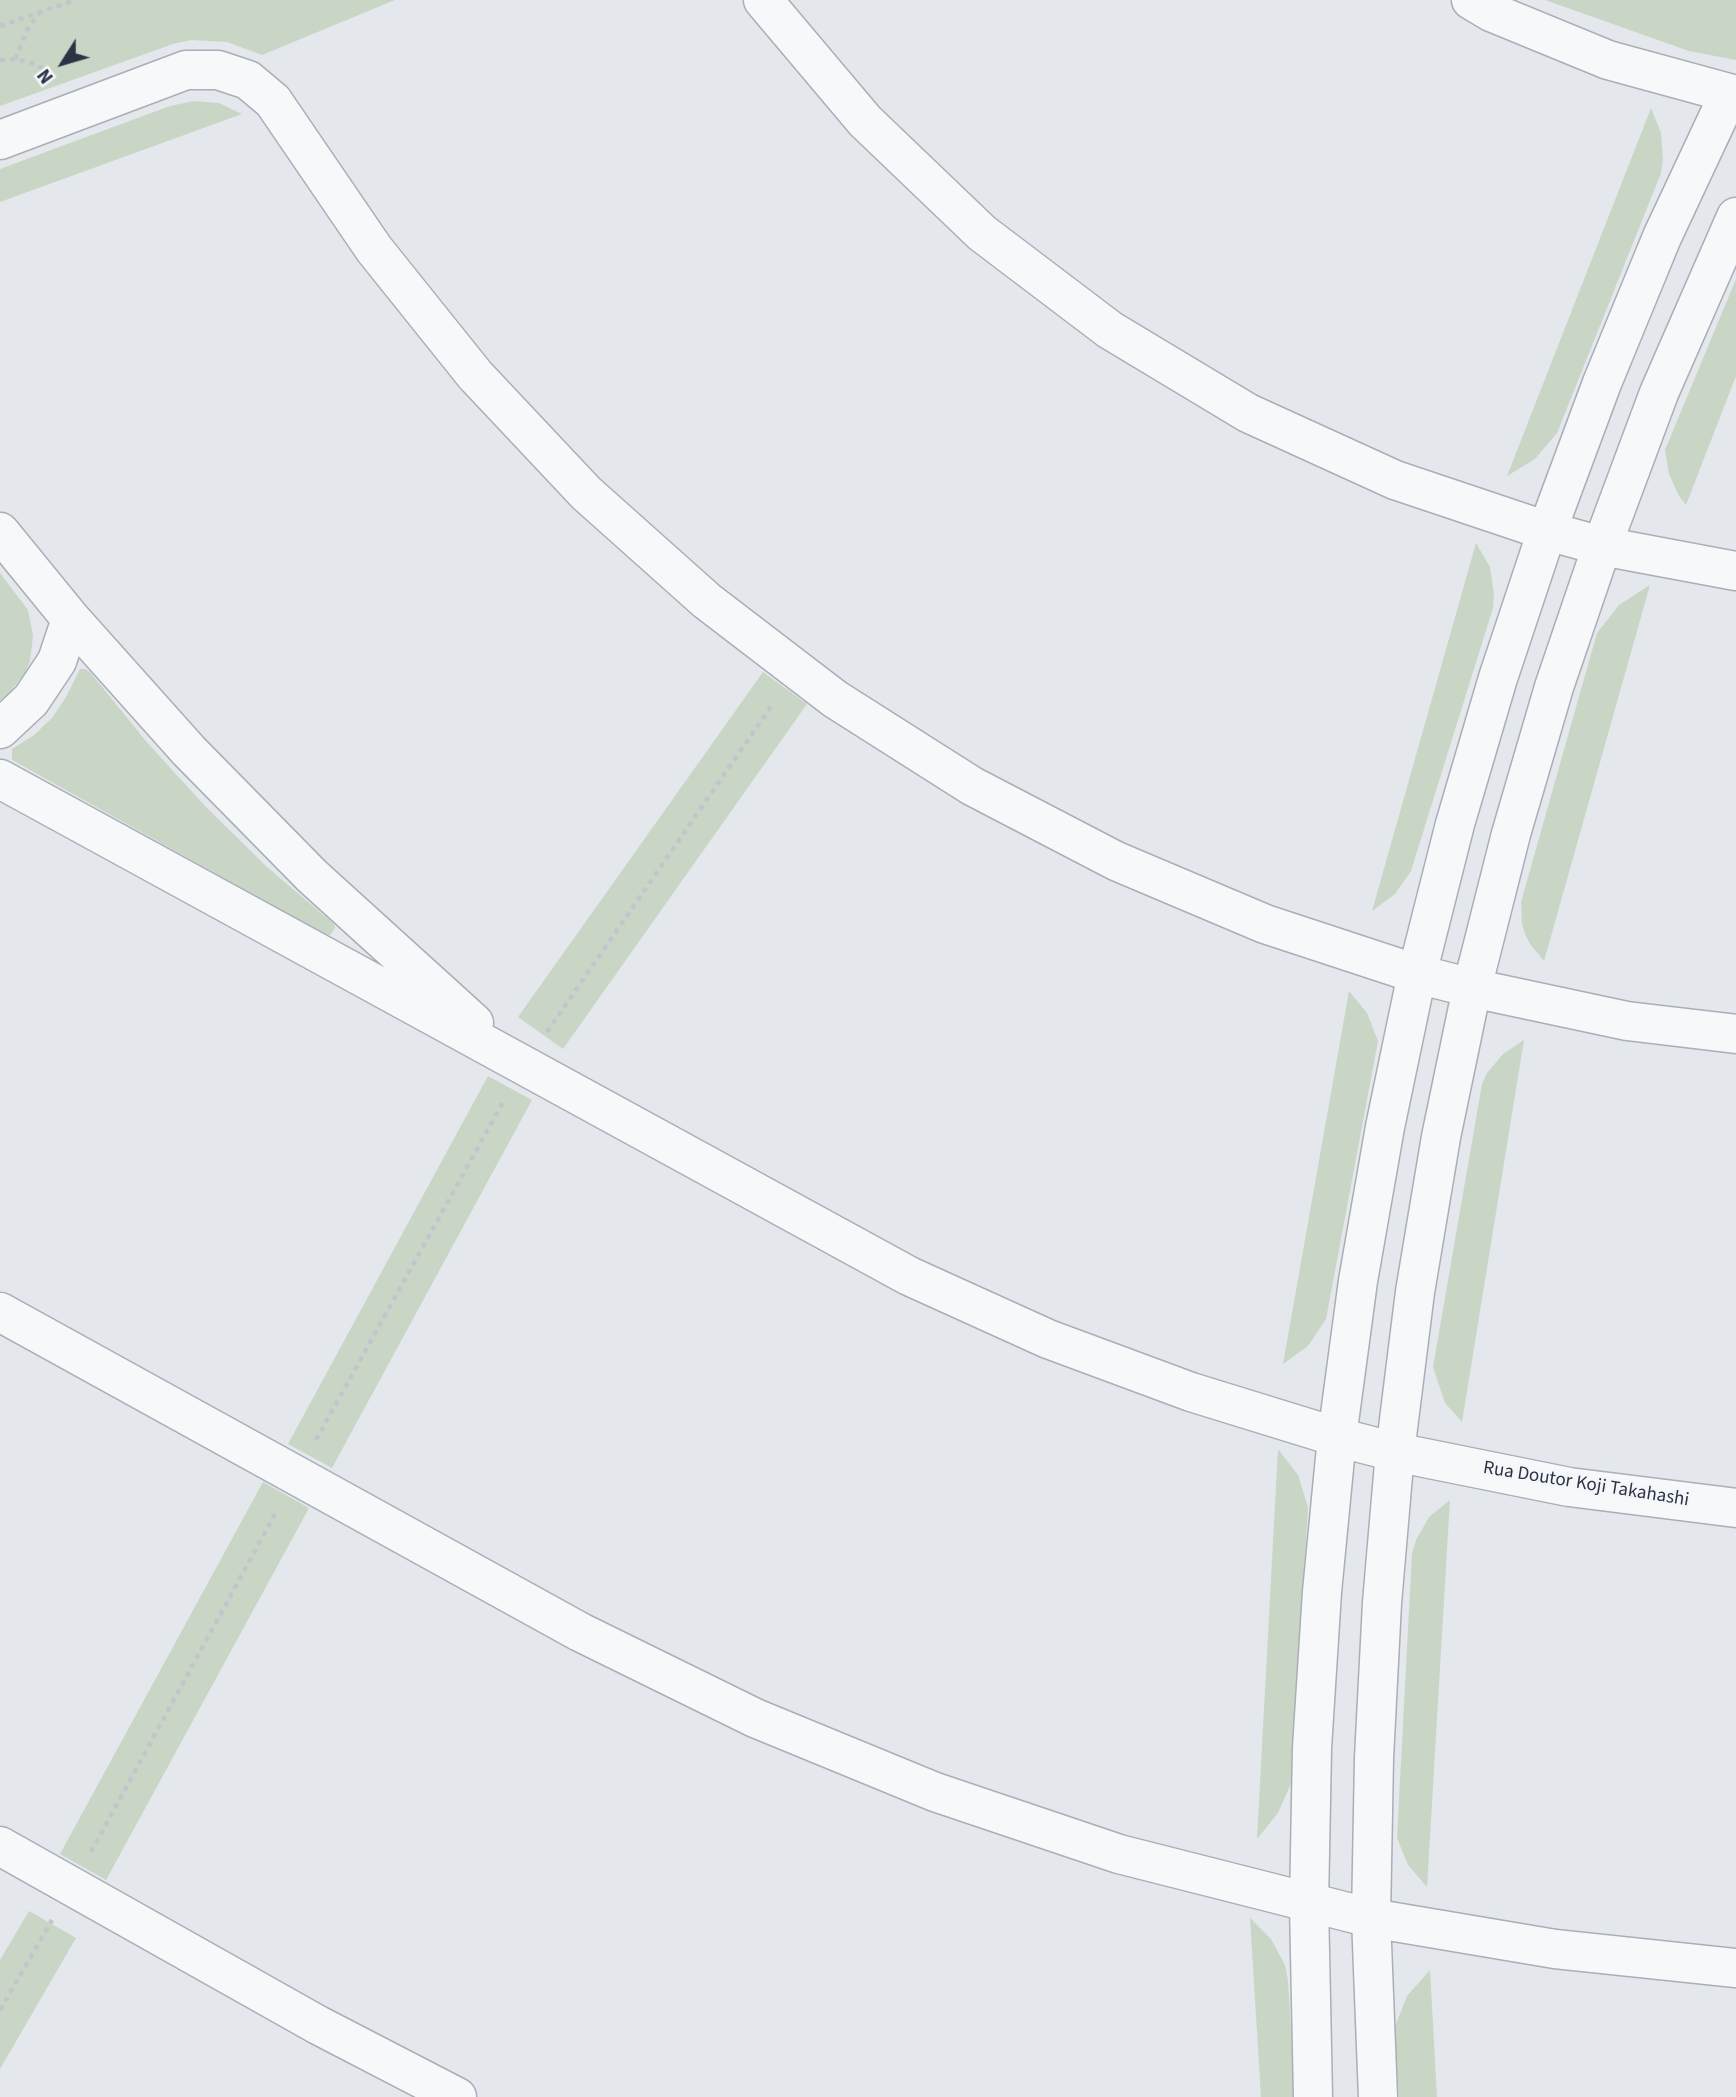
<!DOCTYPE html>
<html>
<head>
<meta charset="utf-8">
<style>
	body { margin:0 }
	#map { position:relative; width:1736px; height:2097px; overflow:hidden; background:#e4e7ec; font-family:"Source Sans 3",sans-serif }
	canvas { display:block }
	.north { position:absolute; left:28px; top:28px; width:70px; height:70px; -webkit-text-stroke:5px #f4f6f9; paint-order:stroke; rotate:233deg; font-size:19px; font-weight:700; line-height:28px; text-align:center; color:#2b3445 }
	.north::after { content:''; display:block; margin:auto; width:24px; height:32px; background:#2b3445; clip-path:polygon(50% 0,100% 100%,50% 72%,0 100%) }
</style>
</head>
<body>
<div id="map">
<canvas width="1736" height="2097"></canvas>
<div class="north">N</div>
</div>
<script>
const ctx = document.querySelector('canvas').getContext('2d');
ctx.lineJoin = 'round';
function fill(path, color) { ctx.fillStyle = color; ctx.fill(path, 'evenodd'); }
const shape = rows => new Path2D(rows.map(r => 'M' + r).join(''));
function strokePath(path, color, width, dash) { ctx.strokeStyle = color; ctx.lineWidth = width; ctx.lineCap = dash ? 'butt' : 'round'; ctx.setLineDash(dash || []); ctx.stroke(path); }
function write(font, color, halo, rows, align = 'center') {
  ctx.font = font + ' "Source Sans 3",sans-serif'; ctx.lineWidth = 5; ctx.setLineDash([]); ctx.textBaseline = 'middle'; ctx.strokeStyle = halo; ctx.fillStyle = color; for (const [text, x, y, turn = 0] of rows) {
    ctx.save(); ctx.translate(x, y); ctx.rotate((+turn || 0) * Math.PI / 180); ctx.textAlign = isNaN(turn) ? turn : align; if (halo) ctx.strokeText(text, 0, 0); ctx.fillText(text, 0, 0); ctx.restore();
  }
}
fill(shape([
	[0,0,395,0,262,55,227,42,191,40,173,44,0,106],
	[1545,0,1736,0,1736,60,1689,51],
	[194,101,219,103,242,114,0,202,0,169,170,106],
	[1651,108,1661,133,1663,159,1661,173,1557,433,1535,459,1507,476],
	[1736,279,1736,376,1686,505,1679,496,1669,474,1665,450],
	[1476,543,1490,567,1494,594,1493,608,1411,871,1395,894,1372,911],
	[0,573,28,610,33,636,30,661,25,673,9,693,0,700],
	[1650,585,1544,961,1530,944,1525,934,1522,924,1521,902,1597,633,1619,605],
	[80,669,85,669,90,672,145,740,204,805,267,867,334,924,335,928,330,935,326,935,12,760,12,749,34,735,52,718,66,697],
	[763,672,807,704,563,1049,518,1017],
	[1349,991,1367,1013,1378,1041,1326,1319,1308,1346,1283,1364],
	[1524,1040,1462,1422,1445,1403,1433,1367,1482,1084,1487,1073,1503,1054],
	[488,1076,532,1100,332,1468,288,1444],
	[1278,1449,1298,1475,1308,1507,1292,1781,1278,1813,1257,1839],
	[263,1482,309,1508,106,1880,60,1854],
	[1450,1500,1427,1887,1408,1865,1397,1838,1412,1553,1416,1540,1429,1517],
	[29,1911,76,1938,0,2069,0,1960],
	[1250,1918,1271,1939,1285,1965,1288,1980,1295,2097,1261,2097],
	[1430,1970,1437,2097,1399,2097,1394,2029,1407,1996]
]), '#c9d6c5');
const minor = shape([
	[763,0,865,121,982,233,1110,330,1248,413,1395,480,1547,531,1602,546,1736,571],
	[1471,0,1491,12,1608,60,1736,95],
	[0,140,186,70,218,70,248,80,273,101,374,249,475,375,586,493,707,601,835,699,972,786,1116,861,1265,924,1417,974,1472,988,1627,1021,1736,1034],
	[0,532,71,619,189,751,312,876,474,1023],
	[0,729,31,700,57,661,71,619],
	[0,779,909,1276,1048,1339,1191,1392,1337,1437,1395,1452,1569,1487,1736,1508],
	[0,1312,580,1632,755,1718,935,1792,1119,1854,1371,1918,1555,1949,1736,1968],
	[0,1846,318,2025,457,2097],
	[1313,2097,1309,1904,1312,1748,1322,1592,1337,1437,1358,1281,1385,1127,1417,974,1455,824,1498,678,1547,531,1602,383,1662,237,1729,94],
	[1378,2097,1371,1918,1374,1758,1382,1603,1395,1452,1415,1292,1441,1137,1472,988,1511,834,1554,687,1602,546,1659,393,1736,217]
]);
strokePath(minor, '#a9aeb7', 41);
strokePath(shape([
	[0,26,75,0],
	[15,59,29,26,39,14],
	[0,60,15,59,36,64,54,77],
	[547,1032,774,702],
	[316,1440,503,1102],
	[91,1852,276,1512],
	[0,2010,52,1920]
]), '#c2c5cb', 4.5, [5, 5]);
strokePath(minor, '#f7f8fa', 38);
write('19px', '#2b3445', '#f4f6f9', [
	["Rua Doutor Koji Takahashi",1586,1485,9]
]);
</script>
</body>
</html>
